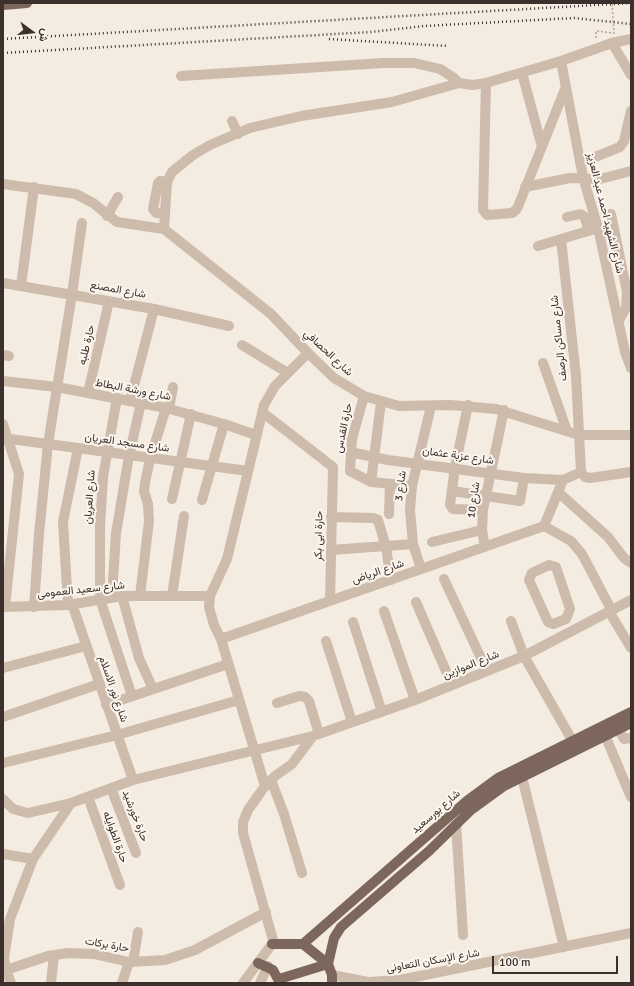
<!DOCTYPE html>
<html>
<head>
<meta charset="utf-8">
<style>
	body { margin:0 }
	#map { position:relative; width:634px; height:986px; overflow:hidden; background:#f4ebe1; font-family:Signika,Vazirmatn,sans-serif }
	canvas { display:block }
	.frame { position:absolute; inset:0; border:4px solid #3b302b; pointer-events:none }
	.north { position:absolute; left:12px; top:12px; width:40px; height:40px; -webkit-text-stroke:3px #fbf5ee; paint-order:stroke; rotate:105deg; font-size:11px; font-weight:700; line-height:16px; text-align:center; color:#3b302b }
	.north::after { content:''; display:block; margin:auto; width:14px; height:18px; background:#3b302b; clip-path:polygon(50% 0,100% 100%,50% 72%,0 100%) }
	.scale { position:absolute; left:492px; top:956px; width:126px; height:18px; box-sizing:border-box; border:2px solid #3b302b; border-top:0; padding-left:5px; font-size:12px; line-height:14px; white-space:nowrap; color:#3b302b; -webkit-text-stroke:3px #fbf5ee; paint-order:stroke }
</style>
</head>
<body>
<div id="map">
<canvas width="634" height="986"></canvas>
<div class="frame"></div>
<div class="north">ش</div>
<div class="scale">100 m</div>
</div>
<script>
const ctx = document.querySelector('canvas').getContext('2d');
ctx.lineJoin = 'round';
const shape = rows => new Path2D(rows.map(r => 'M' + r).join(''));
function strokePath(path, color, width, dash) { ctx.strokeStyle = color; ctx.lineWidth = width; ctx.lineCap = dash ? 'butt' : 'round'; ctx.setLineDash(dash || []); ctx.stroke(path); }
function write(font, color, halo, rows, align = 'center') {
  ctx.font = font + ' Signika,Vazirmatn,sans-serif'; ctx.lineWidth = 4; ctx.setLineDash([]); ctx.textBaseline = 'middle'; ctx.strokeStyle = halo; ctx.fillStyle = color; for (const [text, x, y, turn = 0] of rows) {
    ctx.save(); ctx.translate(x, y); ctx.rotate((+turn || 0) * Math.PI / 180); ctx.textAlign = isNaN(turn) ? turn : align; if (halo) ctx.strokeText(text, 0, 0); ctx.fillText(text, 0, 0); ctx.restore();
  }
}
strokePath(shape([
	[596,38,596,31,614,33,612,3]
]), '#b9a596', 1.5, [2, 2]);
strokePath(shape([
	[612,43,631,75],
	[561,61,583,177,598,228,625,352,631,368],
	[522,73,542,147],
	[181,76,383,63,414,63,440,69,454,78,459,83],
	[486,83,483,210,487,215,512,213,517,209,565,89],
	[232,121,238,134],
	[580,163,620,147,624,141,631,111],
	[3,184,76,194,93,203,117,222,164,229],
	[525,187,570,178,600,179,631,171],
	[165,214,156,213,153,209,158,183,160,181,167,182],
	[611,214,627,292,626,308,618,322],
	[107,216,118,197],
	[567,217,580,214,584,216,589,231],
	[164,229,167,182,172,172,193,155,210,145,250,128,301,116,392,102,459,83,473,85,486,83,561,61,612,43,631,39],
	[164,229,271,314,308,353,334,378,364,396,399,406,450,405,496,409,579,435,631,435],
	[561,239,576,376,581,472,585,477,590,478,631,472],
	[538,246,598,228],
	[3,283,154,309,229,326],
	[21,286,34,187],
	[242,345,288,373],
	[3,355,9,356],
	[543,363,567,431],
	[3,381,57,387,166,408,224,424,256,435],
	[88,393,109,301],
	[364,396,352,439,350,471,371,482,412,486],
	[117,398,103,477,100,527,100,599,132,696],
	[130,401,154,309],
	[468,405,455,467,450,505,453,509,483,510],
	[169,408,173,387],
	[262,412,333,467,330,601],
	[3,424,19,474,5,607],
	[3,438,248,471],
	[350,452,388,460,524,478,563,480],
	[371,482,381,402],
	[452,491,520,501,524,478],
	[558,492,608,537,624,558,631,563],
	[172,499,191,414],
	[202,500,224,424],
	[389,514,390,484],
	[331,517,373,518,378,520,386,547,391,580],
	[544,526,571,541,582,554,612,611],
	[544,526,563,480,581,472],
	[432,542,482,530],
	[485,547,482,530,483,510,504,410],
	[331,550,413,544],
	[549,565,556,567,570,609,566,619,553,624,548,622,529,580,532,573,549,565],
	[421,569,413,544,410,510,412,486,431,406],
	[444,579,487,671],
	[122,596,139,658,153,689],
	[140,596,149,521,148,504,144,491,145,483,150,459,166,408],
	[172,596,184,516],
	[112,597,116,533,129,456,141,403],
	[416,602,452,685],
	[72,604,133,780],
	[68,605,63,522,78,448],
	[3,607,68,605,122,596,210,596],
	[34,607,39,534,48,444,72,294,82,223],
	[384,611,415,700],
	[610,613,631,648],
	[511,621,524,656,572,740],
	[353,622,382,712],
	[221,639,544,526],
	[326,641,352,722],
	[3,668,86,646],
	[277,703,299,696,305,697,309,701,319,734],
	[106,705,228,664],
	[3,717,99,684],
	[618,729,624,739,631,738],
	[605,735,631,797],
	[3,763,117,735,239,700],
	[522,777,564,947],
	[271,780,284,814,302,873],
	[265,786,221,639,214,625,209,607,210,596,227,559,264,405,275,386,308,353],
	[111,788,136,853],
	[88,797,120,885],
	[3,799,13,809,28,813,71,803,133,780,313,736,415,700,524,656,631,600],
	[456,824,463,935],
	[3,854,33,859],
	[133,962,138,932],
	[3,971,48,956,68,953,94,954,129,962,165,960,195,950,266,912],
	[332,975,368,982,400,980,631,933],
	[11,983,6,970,4,958,10,919,33,859,71,803],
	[51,983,54,955],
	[122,983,129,962],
	[243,983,272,944,273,940,243,833,243,822,248,810,265,786,275,776,292,764,313,736],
	[260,983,268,966]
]), '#cdbbac', 10);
strokePath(shape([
	[3,5,27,3],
	[272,944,303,944,468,800,498,778,631,712],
	[303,944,328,964,332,975,332,983],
	[258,963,273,970,280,983],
	[328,964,334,938,341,927,429,851,471,810,504,786,631,723],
	[279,979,328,964]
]), '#7d675c', 10);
strokePath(shape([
	[3,39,631,3],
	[329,39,448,46],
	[3,53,371,32,424,26,574,18,631,24]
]), '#3b302b', 2.5, [1, 3]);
write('11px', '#3b302b', '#fbf5ee', [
	["شارع الشهيد احمد عبد العزيز",605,213,76],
	["شارع المصنع",118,290,10],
	["شارع مساكن الرصف",559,338,-96],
	["حارة طلبه",87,345,-77],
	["شارع الحصافي",328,353,43],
	["شارع ورشة البطاط",133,390,11],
	["حارة القدس",344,428,-78],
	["شارع مسجد العريان",127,443,8],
	["شارع عزبة عثمان",458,456,8],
	["شارع 3",401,486,-83],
	["شارع العريان",90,497,-86],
	["شارع 10",474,500,-82],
	["حارة ابى بكر",319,536,-89],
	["شارع الرياض",378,572,-19],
	["شارع سعيد العمومى",81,590,-6],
	["شارع الموازين",471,665,-22],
	["شارع نور الاسلام",113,689,71],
	["شارع بورسعيد",436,812,-41],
	["حارة خورشيد",135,816,69],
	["حارة الطوايله",115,837,70],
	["حارة بركات",107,945,10],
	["شارع الإسكان التعاونى",433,961,-10]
]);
</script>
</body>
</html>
